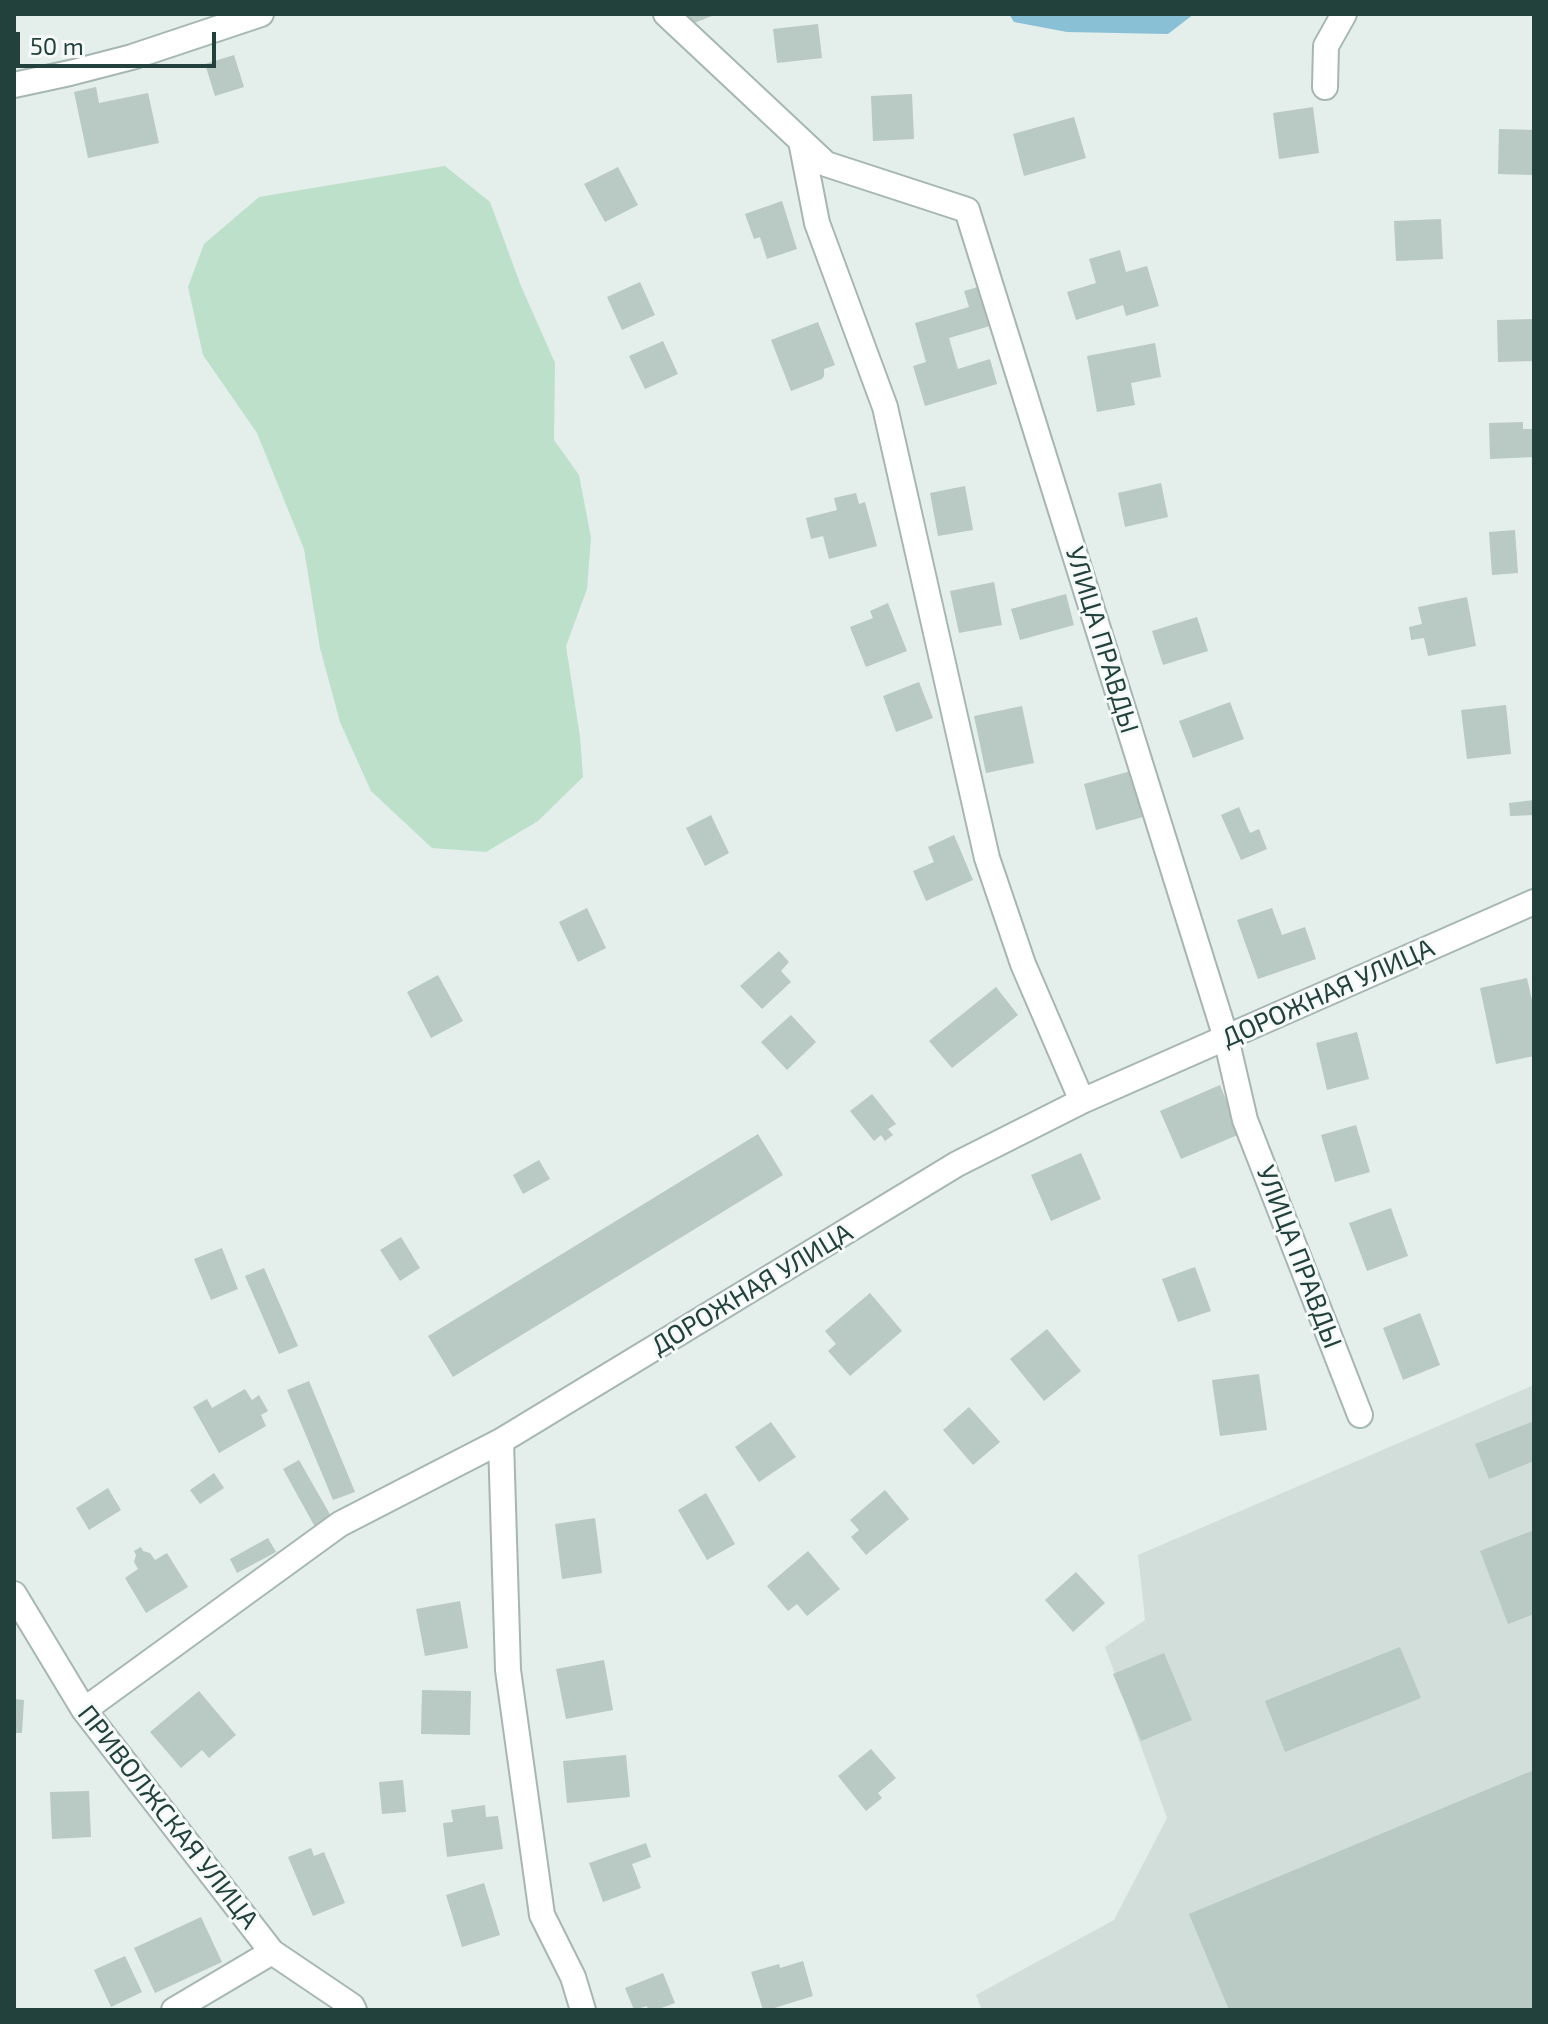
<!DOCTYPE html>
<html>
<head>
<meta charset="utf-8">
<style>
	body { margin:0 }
	#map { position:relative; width:1548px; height:2024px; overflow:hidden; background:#e4eeeb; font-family:"Exo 2",sans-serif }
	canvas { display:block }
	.frame { position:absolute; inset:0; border:16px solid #22413d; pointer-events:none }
	.scale { position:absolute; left:16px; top:32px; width:200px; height:36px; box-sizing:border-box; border:4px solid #22413d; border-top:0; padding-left:10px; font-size:24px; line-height:28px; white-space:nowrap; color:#22413d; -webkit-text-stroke:6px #f5faf8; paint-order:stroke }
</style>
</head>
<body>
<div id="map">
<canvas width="1548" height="2024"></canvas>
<div class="frame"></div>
<div class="scale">50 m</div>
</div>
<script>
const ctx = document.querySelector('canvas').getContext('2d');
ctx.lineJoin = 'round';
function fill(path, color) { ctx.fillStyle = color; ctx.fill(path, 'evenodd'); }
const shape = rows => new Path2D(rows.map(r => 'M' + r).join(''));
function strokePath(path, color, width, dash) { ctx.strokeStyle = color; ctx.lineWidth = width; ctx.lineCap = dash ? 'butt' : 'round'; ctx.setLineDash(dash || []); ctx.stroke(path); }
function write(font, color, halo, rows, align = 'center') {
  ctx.font = font + ' "Exo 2",sans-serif'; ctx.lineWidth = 6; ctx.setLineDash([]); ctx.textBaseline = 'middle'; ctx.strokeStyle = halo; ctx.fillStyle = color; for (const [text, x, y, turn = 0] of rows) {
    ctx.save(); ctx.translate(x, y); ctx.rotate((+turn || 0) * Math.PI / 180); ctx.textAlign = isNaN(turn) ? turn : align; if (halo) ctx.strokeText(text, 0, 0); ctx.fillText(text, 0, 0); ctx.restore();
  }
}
fill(shape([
	[1534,1385,1534,2010,982,2010,976,1995,1114,1920,1167,1818,1105,1647,1145,1620,1138,1555]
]), '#d2deda');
fill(shape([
	[445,166,490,202,521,286,555,363,554,440,579,475,591,538,587,589,566,646,580,737,583,777,538,821,486,852,432,848,371,791,340,722,320,648,304,549,257,433,203,355,188,287,204,244,259,197]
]), '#bce0ca');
fill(shape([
	[1009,14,1194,14,1168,34,1067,32,1014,22]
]), '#89c0d6');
fill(shape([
	[685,14,717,14,689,25],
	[818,24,822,58,777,63,773,29],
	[234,55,244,87,215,96,205,64],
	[96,87,99,103,148,93,159,143,88,158,74,92],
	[912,94,914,139,873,141,871,96],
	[1313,107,1319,153,1279,159,1273,113],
	[1074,117,1086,158,1024,176,1013,134],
	[1499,129,1534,130,1534,175,1498,174],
	[618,167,638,205,605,222,584,184],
	[782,201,797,249,767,259,760,237,754,239,745,214],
	[1441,219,1443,259,1396,261,1394,221],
	[1120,250,1126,272,1147,266,1159,306,1126,316,1123,305,1076,320,1067,292,1096,283,1089,259],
	[640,282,655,315,622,330,607,297],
	[978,287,990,326,949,338,958,369,990,359,997,384,925,406,913,366,926,362,915,323,969,307,964,291],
	[1534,319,1534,361,1498,362,1497,320],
	[818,322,835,365,824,369,824,376,822,379,791,391,771,340],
	[663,341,678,374,645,389,629,356],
	[1155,343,1161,377,1131,383,1135,405,1097,412,1087,356],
	[1523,422,1523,429,1534,429,1534,457,1490,459,1489,423],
	[1161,483,1168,517,1125,527,1118,493],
	[965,486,973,530,938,536,930,493],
	[856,493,859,504,865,502,877,546,829,559,823,536,811,539,806,518,837,510,834,498],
	[1515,530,1518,573,1492,575,1489,532],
	[994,582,1002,625,959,633,950,591],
	[1066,594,1074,625,1020,640,1011,609],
	[1467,597,1476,646,1428,656,1424,638,1411,640,1409,627,1422,624,1418,607],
	[888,603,907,651,866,667,850,627,873,618,870,611],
	[1197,617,1208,651,1163,665,1152,631],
	[919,682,933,718,896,732,883,696],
	[1230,702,1244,739,1193,758,1179,721],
	[1506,705,1511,754,1467,759,1461,710],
	[1022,706,1034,763,986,773,974,716],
	[1131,771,1143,817,1096,830,1084,784],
	[1534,800,1534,815,1510,816,1509,803],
	[1239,807,1250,833,1259,829,1267,849,1241,860,1221,815],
	[711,815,729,853,705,866,686,828],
	[954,835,973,880,926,901,913,871,934,862,928,847],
	[587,908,606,948,578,962,559,922],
	[1272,908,1282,935,1305,927,1316,959,1258,979,1237,920],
	[779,951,789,962,781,971,791,982,762,1009,740,986],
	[438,975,463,1021,431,1038,407,992],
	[1527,978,1534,1009,1534,1056,1496,1064,1480,988],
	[996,987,1018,1015,952,1068,929,1041],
	[791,1015,816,1042,787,1070,761,1042],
	[1357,1032,1369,1079,1327,1090,1316,1043],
	[1220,1085,1240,1134,1181,1159,1160,1111],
	[872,1094,896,1124,888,1129,893,1135,885,1141,881,1135,874,1141,850,1111],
	[1356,1125,1370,1172,1335,1182,1321,1135],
	[758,1134,783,1175,453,1377,428,1336],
	[1081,1153,1101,1199,1051,1221,1031,1175],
	[539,1160,550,1179,523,1194,513,1175],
	[1391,1208,1408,1256,1367,1271,1349,1223],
	[401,1237,420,1268,400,1281,380,1250],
	[222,1248,238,1289,211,1300,194,1259],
	[1195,1267,1211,1311,1178,1322,1162,1279],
	[264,1268,298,1346,279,1354,245,1276],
	[870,1293,902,1331,850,1376,828,1351,836,1344,825,1331],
	[1420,1313,1440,1365,1403,1380,1383,1328],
	[1047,1329,1081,1371,1044,1401,1010,1359],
	[1259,1374,1267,1430,1220,1436,1212,1380],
	[309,1381,355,1492,333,1500,287,1390],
	[245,1389,252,1400,259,1395,268,1411,261,1415,266,1426,219,1453,193,1407,207,1399,212,1408],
	[969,1407,1000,1442,973,1465,943,1430],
	[1534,1421,1534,1461,1489,1479,1475,1444],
	[771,1422,796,1457,759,1482,735,1447],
	[299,1460,332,1518,315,1527,283,1469],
	[214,1473,224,1488,200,1504,190,1490],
	[108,1488,121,1510,89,1530,76,1508],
	[885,1490,909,1519,866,1555,851,1537,859,1530,850,1520],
	[706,1493,735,1544,707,1560,678,1510],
	[595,1518,602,1573,562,1579,555,1524],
	[1534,1530,1534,1614,1508,1624,1480,1551],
	[268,1538,276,1552,237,1573,230,1559],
	[141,1547,143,1551,150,1553,155,1560,167,1553,188,1587,146,1613,125,1578,138,1569,134,1562,136,1555,134,1551],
	[808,1551,840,1589,807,1616,797,1604,788,1611,767,1586],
	[1076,1572,1105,1603,1073,1632,1045,1600],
	[460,1601,468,1648,425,1656,416,1609],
	[1400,1647,1421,1698,1285,1752,1265,1701],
	[1164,1653,1192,1720,1141,1741,1113,1674],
	[604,1660,613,1710,566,1719,556,1669],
	[422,1690,471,1691,470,1735,421,1734],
	[199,1691,236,1735,209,1758,202,1750,181,1768,150,1732],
	[14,1699,24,1700,22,1733,14,1733],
	[871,1749,896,1778,878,1793,882,1798,866,1811,838,1776],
	[626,1755,630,1797,567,1803,563,1761],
	[1534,1770,1534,2010,1229,2010,1189,1914],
	[403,1780,406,1812,382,1814,379,1782],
	[89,1791,91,1837,52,1839,50,1792],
	[485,1805,486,1817,498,1816,503,1849,447,1857,443,1823,453,1822,451,1810],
	[646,1843,651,1857,632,1864,641,1888,603,1902,589,1863],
	[311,1848,314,1856,324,1852,345,1903,313,1916,288,1857],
	[484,1883,500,1935,462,1947,446,1895],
	[201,1917,222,1962,155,1993,134,1948],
	[125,1956,142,1992,111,2007,94,1970],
	[803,1961,813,1996,768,2010,763,2010,751,1972,779,1964,780,1968],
	[663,1973,675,2003,656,2010,648,2010,647,2006,634,2010,625,1988]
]), '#b9c9c4');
const minor = shape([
	[666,14,826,164,967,210,1226,1038,1245,1120,1360,1415],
	[14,85,70,73,132,57,261,14],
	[1325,87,1326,46,1344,14],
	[801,141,817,223,885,407,987,858,1023,964,1082,1101],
	[14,1594,84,1710,272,1952,352,2006,354,2010],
	[84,1710,340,1524,501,1441],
	[174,2010,272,1952],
	[583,2010,573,1977,542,1915,508,1670,501,1441,957,1164,1082,1101,1534,902]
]);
strokePath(minor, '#a6b7b3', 28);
strokePath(minor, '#fff', 24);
write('26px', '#22413d', '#f5faf8', [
	["УЛИЦА ПРАВДЫ",1102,640,73],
	["ДОРОЖНАЯ УЛИЦА",1328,993,-24],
	["УЛИЦА ПРАВДЫ",1299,1257,69],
	["ДОРОЖНАЯ УЛИЦА",752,1289,-31],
	["ПРИВОЛЖСКАЯ УЛИЦА",168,1817,52]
]);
</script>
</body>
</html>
